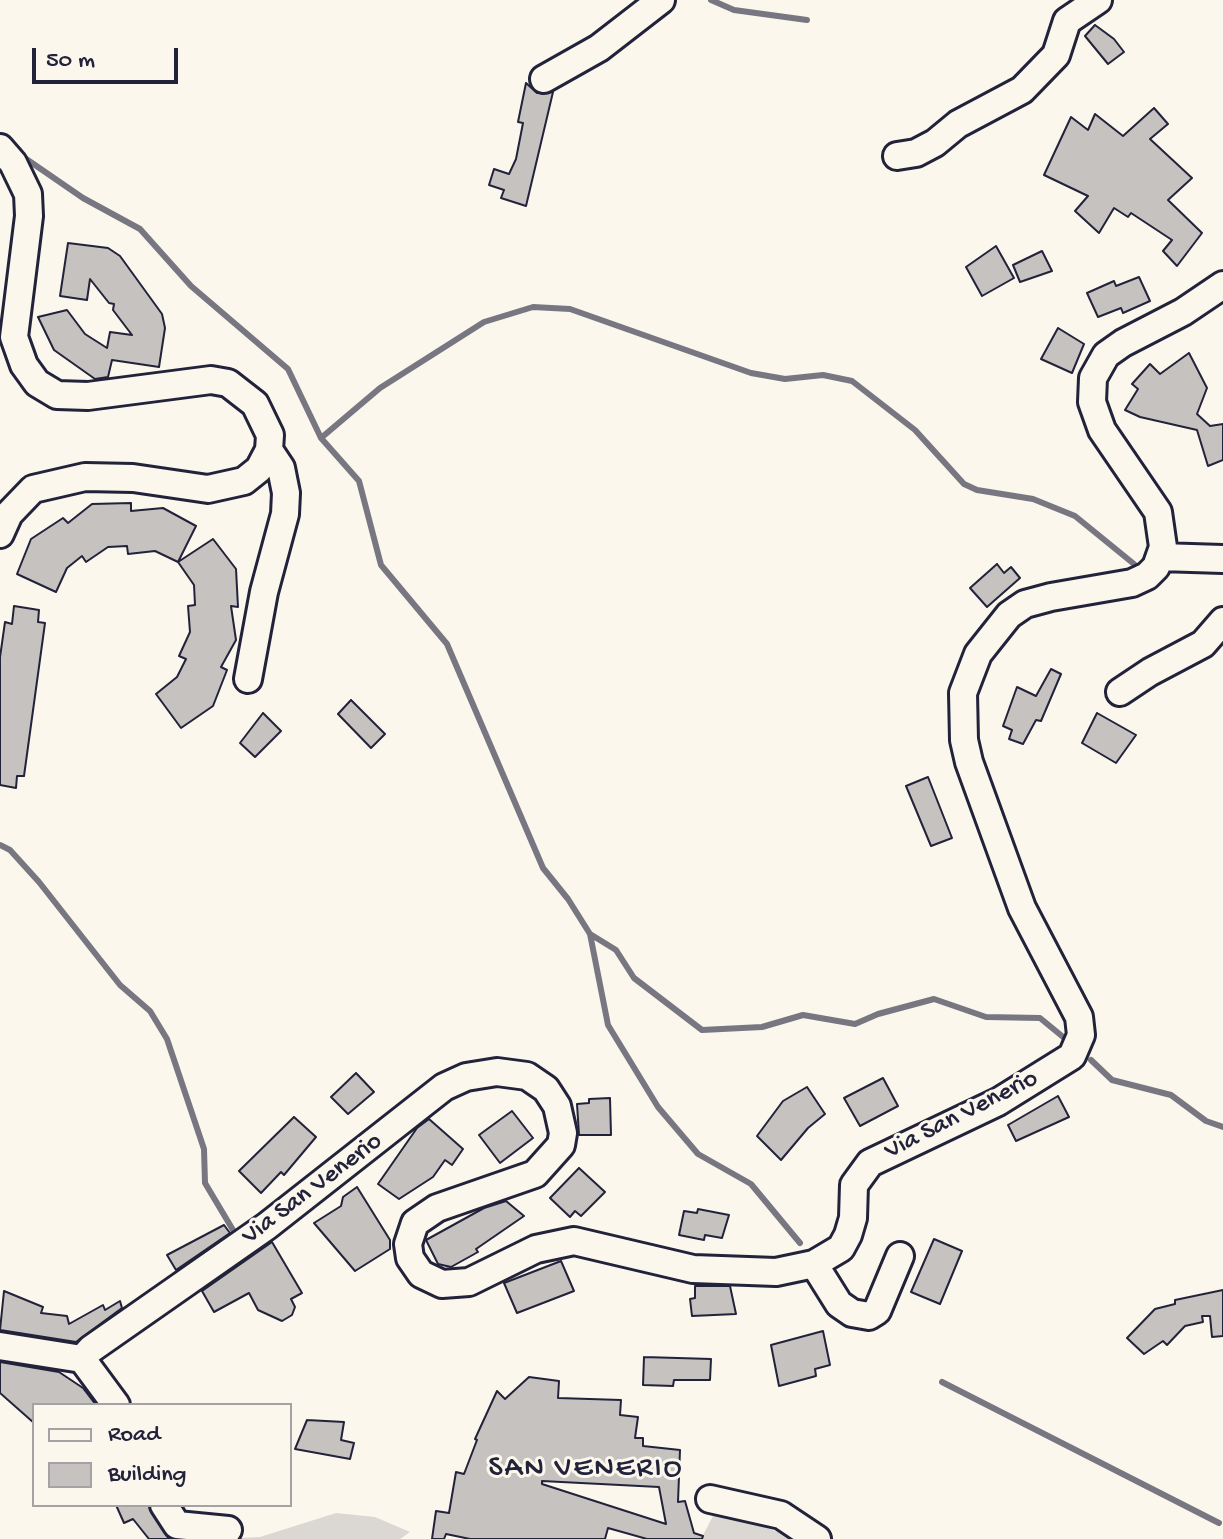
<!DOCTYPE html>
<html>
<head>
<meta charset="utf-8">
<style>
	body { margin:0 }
	#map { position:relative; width:1223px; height:1539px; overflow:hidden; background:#fbf7ec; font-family:"Gochi Hand",sans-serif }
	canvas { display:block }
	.legend { position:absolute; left:32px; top:1403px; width:260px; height:104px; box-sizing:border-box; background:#fbf7ec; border:2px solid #a4a2a5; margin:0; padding:10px 14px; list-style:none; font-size:24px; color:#22223b }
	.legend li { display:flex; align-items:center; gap:16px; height:40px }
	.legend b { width:40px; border:2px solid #a4a2a5 }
	.scale { position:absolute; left:32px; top:48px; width:146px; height:36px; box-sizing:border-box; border:4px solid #22223b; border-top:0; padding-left:10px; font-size:24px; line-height:28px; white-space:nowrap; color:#22223b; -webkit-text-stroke:6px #fbf7ec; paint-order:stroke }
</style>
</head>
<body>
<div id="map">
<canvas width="1223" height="1539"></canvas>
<ul class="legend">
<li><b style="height:10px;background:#fbf7ec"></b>Road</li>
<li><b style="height:22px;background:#c6c2c0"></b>Building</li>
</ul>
<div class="scale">50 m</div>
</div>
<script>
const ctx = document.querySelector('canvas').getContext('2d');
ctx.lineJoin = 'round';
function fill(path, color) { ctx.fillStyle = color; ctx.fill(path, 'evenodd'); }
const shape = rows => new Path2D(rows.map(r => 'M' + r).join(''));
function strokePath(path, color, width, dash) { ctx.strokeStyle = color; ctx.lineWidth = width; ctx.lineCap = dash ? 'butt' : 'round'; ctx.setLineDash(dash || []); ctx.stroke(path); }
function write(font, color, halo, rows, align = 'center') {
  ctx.font = font + ' "Gochi Hand",sans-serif'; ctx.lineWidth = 6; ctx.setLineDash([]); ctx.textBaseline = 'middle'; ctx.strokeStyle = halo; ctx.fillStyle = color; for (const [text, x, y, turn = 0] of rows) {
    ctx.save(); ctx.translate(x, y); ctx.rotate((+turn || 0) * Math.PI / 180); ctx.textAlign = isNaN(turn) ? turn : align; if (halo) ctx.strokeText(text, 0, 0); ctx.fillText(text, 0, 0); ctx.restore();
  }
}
fill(shape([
	[715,1512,742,1519,797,1539,701,1539],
	[336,1513,375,1517,410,1532,400,1539,220,1539,260,1537]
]), '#dbd8d3');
strokePath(shape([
	[711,0,734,10,807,20],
	[19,154,83,198,140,229,191,286,288,369,321,438,359,481,381,565,447,644,543,868,568,899,590,934,608,1025,658,1107,698,1154,751,1184,800,1243],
	[321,438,380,388,484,322,533,307,570,309,751,373,785,379,823,375,852,381,915,430,964,484,977,490,1033,499,1075,516,1134,564],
	[0,845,10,850,39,882,120,985,150,1011,167,1039,204,1149,205,1183,233,1230],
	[590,934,616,950,634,978,702,1030,762,1027,803,1015,855,1024,878,1014,934,999,986,1017,1040,1018,1068,1041],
	[1091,1060,1112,1080,1171,1095,1206,1121,1223,1127],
	[942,1382,1219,1523]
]), '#787681', 6);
const building = shape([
	[1095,25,1114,39,1124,52,1108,64,1085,36,1095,25],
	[526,83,537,93,553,92,526,206,501,198,504,190,489,185,494,169,509,174,516,159,523,123,518,122,526,83],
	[1154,108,1168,124,1150,139,1192,178,1168,200,1202,233,1177,266,1163,251,1172,240,1131,213,1128,217,1114,208,1099,233,1075,211,1088,196,1044,175,1071,117,1088,130,1095,114,1123,136,1154,108],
	[68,243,108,248,120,256,162,314,165,328,159,367,112,360,108,377,95,379,54,350,38,317,67,310,85,334,107,348,110,332,132,335,113,310,114,304,109,303,90,279,87,300,60,296,68,243],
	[996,246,1014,278,982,296,966,267,996,246],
	[1042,251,1052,271,1020,282,1013,265,1042,251],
	[1139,277,1150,301,1123,313,1121,308,1098,317,1087,293,1114,281,1116,286,1139,277],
	[1058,328,1084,344,1072,373,1041,359,1058,328],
	[1189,353,1207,388,1197,414,1210,426,1223,424,1223,460,1208,466,1197,430,1140,417,1125,410,1138,389,1132,384,1150,364,1160,374,1189,353],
	[131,503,131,511,163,508,196,526,178,562,155,551,128,554,127,546,108,547,86,562,82,556,67,568,56,592,17,574,31,539,63,518,68,523,92,504,131,503],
	[213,539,236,569,238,607,231,606,236,640,221,667,227,670,213,706,181,728,156,694,177,677,186,659,179,656,190,632,188,606,195,605,194,585,178,562,213,539],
	[997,564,1004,573,1011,567,1020,578,987,607,970,588,997,564],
	[14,606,39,610,38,622,45,623,24,776,17,776,16,788,0,785,0,657,5,622,12,624,14,606],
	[1051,669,1061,674,1041,721,1036,720,1023,744,1009,739,1012,730,1003,726,1017,687,1036,696,1051,669],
	[351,700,385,734,371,748,338,714,351,700],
	[263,713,281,731,255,757,240,743,263,713],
	[1097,713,1136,735,1116,763,1082,743,1097,713],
	[928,777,952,838,931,846,906,786,928,777],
	[356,1073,374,1092,348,1114,331,1097,356,1073],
	[883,1078,898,1106,860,1126,844,1098,883,1078],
	[807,1087,825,1114,808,1128,781,1160,757,1136,783,1101,807,1087],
	[1058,1096,1069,1117,1016,1141,1008,1125,1058,1096],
	[610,1098,611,1135,579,1135,577,1104,589,1103,589,1099,610,1098],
	[512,1111,533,1138,500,1163,479,1135,512,1111],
	[294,1117,316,1137,284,1175,281,1172,261,1193,239,1171,294,1117],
	[429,1119,463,1149,452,1165,445,1160,433,1177,399,1199,378,1184,417,1128,429,1119],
	[579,1168,605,1192,581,1216,575,1211,570,1217,550,1198,579,1168],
	[357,1187,390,1240,390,1249,355,1271,314,1223,341,1206,343,1197,357,1187],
	[506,1201,524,1216,476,1249,478,1252,451,1267,438,1264,426,1240,484,1208,506,1201],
	[698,1209,729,1215,722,1238,705,1235,704,1240,679,1235,684,1211,697,1213,698,1209],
	[224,1225,230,1233,176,1270,167,1255,224,1225],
	[934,1239,962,1251,940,1304,911,1292,934,1239],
	[272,1242,302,1293,291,1299,295,1307,292,1315,282,1321,258,1310,249,1293,214,1312,202,1291,272,1242],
	[561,1261,574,1291,517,1313,504,1283,561,1261],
	[695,1286,730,1286,736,1314,692,1316,690,1299,695,1298,695,1286],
	[1223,1290,1223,1336,1212,1337,1210,1316,1202,1316,1203,1322,1185,1326,1167,1345,1163,1341,1144,1354,1127,1338,1155,1309,1175,1304,1175,1300,1223,1290],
	[4,1291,43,1307,41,1313,67,1316,69,1324,103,1305,105,1310,120,1301,122,1308,76,1342,0,1330,4,1291],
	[823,1331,830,1365,815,1369,816,1376,779,1386,771,1345,823,1331],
	[644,1357,711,1359,710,1380,674,1380,673,1386,643,1385,644,1357],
	[0,1362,59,1372,83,1388,96,1405,34,1405,34,1423,0,1393,0,1362],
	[529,1377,559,1381,558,1398,621,1400,620,1415,638,1417,635,1438,643,1438,643,1446,680,1450,678,1502,685,1501,694,1533,703,1536,702,1539,647,1539,608,1528,605,1539,470,1539,446,1534,444,1539,432,1539,436,1511,449,1513,456,1472,464,1474,477,1440,475,1439,497,1391,505,1399,529,1377],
	[542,1481,659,1487,666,1524,542,1484,542,1481],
	[307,1420,344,1422,341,1440,354,1443,350,1459,295,1449,307,1420],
	[116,1505,148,1505,169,1539,149,1539,133,1519,124,1523,116,1505]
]);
fill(building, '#c6c2c0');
strokePath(building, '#22223b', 2);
const minor = shape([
	[544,79,599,48,661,0],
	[0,148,13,163,28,194,29,216,14,337,24,365,37,383,57,395,88,396,211,380,228,383,255,404,270,435,269,450,259,469,244,481,208,489,133,478,85,477,33,489,9,514,0,534],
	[897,156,916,153,935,143,958,124,1022,90,1056,55,1067,21,1098,0],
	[1160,557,1223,559],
	[248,679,264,592,285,514,286,493,281,468,269,450],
	[1120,692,1150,672,1203,644,1223,621],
	[814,1264,839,1304,852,1313,869,1316,877,1311,900,1256],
	[0,1346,82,1359],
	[82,1359,91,1349,267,1226,444,1087,466,1077,497,1072,527,1076,546,1089,557,1106,563,1133,561,1145,535,1174,437,1208,415,1223,408,1244,410,1258,421,1274,442,1284,469,1282,536,1249,574,1241,693,1269,776,1272,814,1264,841,1248,848,1235,853,1218,854,1185,870,1163,998,1102,1072,1056,1081,1035,1079,1017,1022,908,969,762,964,740,963,693,978,654,1009,615,1025,604,1051,597,1132,583,1147,576,1156,567,1163,547,1158,512,1102,430,1092,402,1093,378,1106,355,1123,343,1183,312,1223,285],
	[82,1359,116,1405],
	[710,1499,781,1515,817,1539],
	[164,1505,177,1525,228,1530]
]);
strokePath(minor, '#22223b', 32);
strokePath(minor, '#fbf7ec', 26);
write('26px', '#22223b', '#fbf7ec', [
	["Via San Venerio",962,1116,-27],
	["Via San Venerio",313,1190,-37]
]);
ctx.letterSpacing = '2px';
write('30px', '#22223b', '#fbf7ec', [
	["SAN VENERIO",586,1470]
]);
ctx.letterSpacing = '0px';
</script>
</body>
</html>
